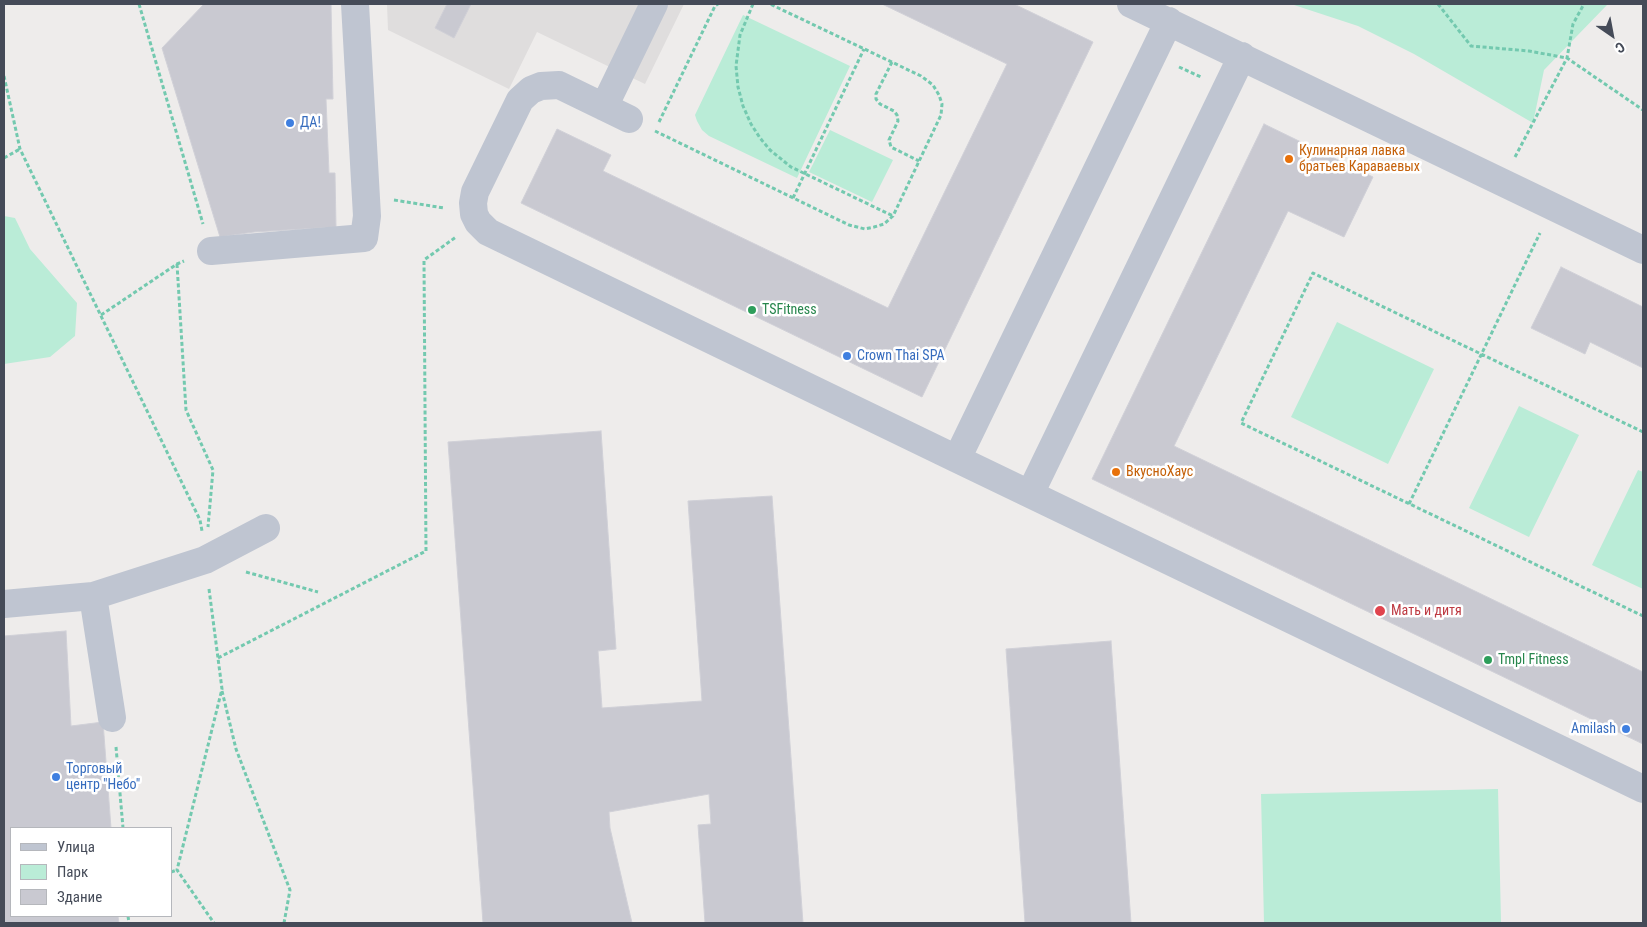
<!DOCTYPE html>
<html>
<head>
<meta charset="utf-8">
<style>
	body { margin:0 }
	#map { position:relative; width:1647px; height:927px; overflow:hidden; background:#eeeceb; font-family:"Roboto Condensed",sans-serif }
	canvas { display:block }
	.frame { position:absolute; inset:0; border:5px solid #454b58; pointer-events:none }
	.legend { position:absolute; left:10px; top:827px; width:162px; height:90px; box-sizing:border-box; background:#fff; border:1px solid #b5b7bc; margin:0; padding:6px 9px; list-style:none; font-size:15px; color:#454b58 }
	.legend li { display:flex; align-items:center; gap:10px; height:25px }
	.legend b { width:25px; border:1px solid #b5b7bc }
	.north { position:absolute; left:1587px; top:10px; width:50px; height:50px; -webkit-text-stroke:4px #fff; paint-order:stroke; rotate:147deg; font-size:14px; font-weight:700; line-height:20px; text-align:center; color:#454b58 }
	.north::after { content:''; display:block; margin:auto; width:18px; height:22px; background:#454b58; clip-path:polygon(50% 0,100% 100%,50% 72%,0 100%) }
</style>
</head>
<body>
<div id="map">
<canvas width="1647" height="927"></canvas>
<div class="frame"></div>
<ul class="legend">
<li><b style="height:6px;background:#bfc5d1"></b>Улица</li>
<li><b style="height:14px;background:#baecd7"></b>Парк</li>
<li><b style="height:14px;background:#c9c9d1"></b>Здание</li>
</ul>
<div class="north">С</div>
</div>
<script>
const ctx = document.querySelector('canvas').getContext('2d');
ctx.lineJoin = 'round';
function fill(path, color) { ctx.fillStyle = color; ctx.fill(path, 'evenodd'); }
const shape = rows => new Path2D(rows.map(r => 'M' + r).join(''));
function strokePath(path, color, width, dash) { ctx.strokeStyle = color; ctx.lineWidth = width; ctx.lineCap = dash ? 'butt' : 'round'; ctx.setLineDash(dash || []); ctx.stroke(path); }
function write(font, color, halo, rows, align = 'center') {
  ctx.font = font + ' "Roboto Condensed",sans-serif'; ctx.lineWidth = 5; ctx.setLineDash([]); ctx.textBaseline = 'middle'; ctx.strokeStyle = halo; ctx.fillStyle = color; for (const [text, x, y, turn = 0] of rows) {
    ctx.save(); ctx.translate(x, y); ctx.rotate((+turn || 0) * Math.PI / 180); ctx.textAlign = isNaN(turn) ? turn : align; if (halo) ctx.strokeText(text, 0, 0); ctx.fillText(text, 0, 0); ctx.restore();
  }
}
fill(shape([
	[387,4,684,4,645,84,537,32,509,89,388,30]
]), '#dfdddd');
fill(shape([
	[1291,4,1606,4,1607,5,1544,70,1533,123,1414,54,1358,26],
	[743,15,850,66,797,178,709,136,702,130,697,121,695,115],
	[830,130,893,160,872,202,809,172],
	[4,216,15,218,30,249,77,303,75,336,50,357,4,364],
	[1337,322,1434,369,1388,464,1291,417],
	[1519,406,1579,435,1529,537,1469,508],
	[1638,470,1643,472,1643,589,1592,565],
	[1498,789,1501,922,1264,923,1261,794]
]), '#baecd7');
const building = shape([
	[204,4,331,4,333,99,326,99,329,173,335,173,336,227,254,232,220,237,162,48,204,4],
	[447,4,471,4,454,38,435,28,447,4],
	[882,4,1014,4,1093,42,922,397,521,203,557,129,611,155,603,171,888,308,1007,64,882,4],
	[1264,124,1373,177,1344,237,1288,211,1174,446,1643,672,1643,744,1092,479,1264,124],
	[1561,267,1643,307,1643,368,1590,342,1585,354,1531,328,1561,267],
	[601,431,616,649,598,651,602,708,702,701,688,501,772,496,803,923,705,923,698,825,711,824,709,794,609,812,610,828,632,923,483,923,448,442,601,431],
	[66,631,71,726,103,722,111,828,11,828,11,916,118,916,119,923,4,923,4,636,66,631],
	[1111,641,1131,923,1025,923,1006,649,1111,641]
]);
fill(building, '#c9c9d1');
strokePath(building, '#d0d0d7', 1);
strokePath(shape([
	[139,4,203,224],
	[753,4,740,35,736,66,738,87,743,106,751,124,760,138,770,150,791,167,893,216],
	[1438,4,1471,46,1529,51,1567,58,1643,110],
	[892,62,876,94,876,99,880,104,894,111,897,115,898,121,889,140,891,147,919,161],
	[1179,67,1201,77],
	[4,76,20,149,200,520,202,531],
	[659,122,715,6,718,4],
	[655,131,849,225,865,229,874,227,884,224,893,216,941,115,942,104,939,95,933,85,921,76,770,4],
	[1515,157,1567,58,1573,24,1584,4],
	[4,158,20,149],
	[793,198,864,49],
	[394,200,444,208],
	[177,264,186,410,213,470,208,527],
	[101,315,177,264,184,261],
	[1643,432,1313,273,1241,423,1643,616],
	[1409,504,1540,233],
	[246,572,318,592],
	[209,589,222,689,177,870,214,923],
	[218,658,426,551,424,260,456,237],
	[222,691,236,749,290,890,284,923],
	[116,747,123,828],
	[171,872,177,870],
	[128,916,129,923]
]), '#73c9af', 3, [4, 2.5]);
strokePath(shape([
	[1131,4,1643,250],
	[604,107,654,4],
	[629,119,559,85,541,86,531,90,520,100,475,192,473,203,474,214,478,222,488,232,957,459,1169,21],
	[211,251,364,238,367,216,355,4],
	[957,459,1643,789],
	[1030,494,1242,56],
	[93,596,205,560,266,528],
	[4,604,93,596,112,718]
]), '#bfc5d1', 28);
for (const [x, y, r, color] of [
	[290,123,5,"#3f7fe0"],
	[1289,159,5,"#e8710a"],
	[752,310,5,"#2e9e5b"],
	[847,356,5,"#3f7fe0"],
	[1116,472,5,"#e8710a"],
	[1380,611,6,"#e0444e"],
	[1488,660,5,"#2e9e5b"],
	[1626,729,5,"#3f7fe0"],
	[56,777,5,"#3f7fe0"]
]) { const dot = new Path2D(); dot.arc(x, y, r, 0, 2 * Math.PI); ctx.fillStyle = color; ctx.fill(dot); strokePath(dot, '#fff', 2); }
write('14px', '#366cbe', '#fff', [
	["ДА!",300,123],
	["Crown Thai SPA",857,356],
	["Amilash",1616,729,"right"],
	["Торговый",66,769],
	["центр \"Небо\"",66,785]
], 'left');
write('14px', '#c56008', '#fff', [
	["Кулинарная лавка",1299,151],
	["братьев Караваевых",1299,167],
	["ВкусноХаус",1126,472]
], 'left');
write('14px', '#27864d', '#fff', [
	["TSFitness",762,310],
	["Tmpl Fitness",1498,660]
], 'left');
write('14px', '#be3a42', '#fff', [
	["Мать и дитя",1391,611]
], 'left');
</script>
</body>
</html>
